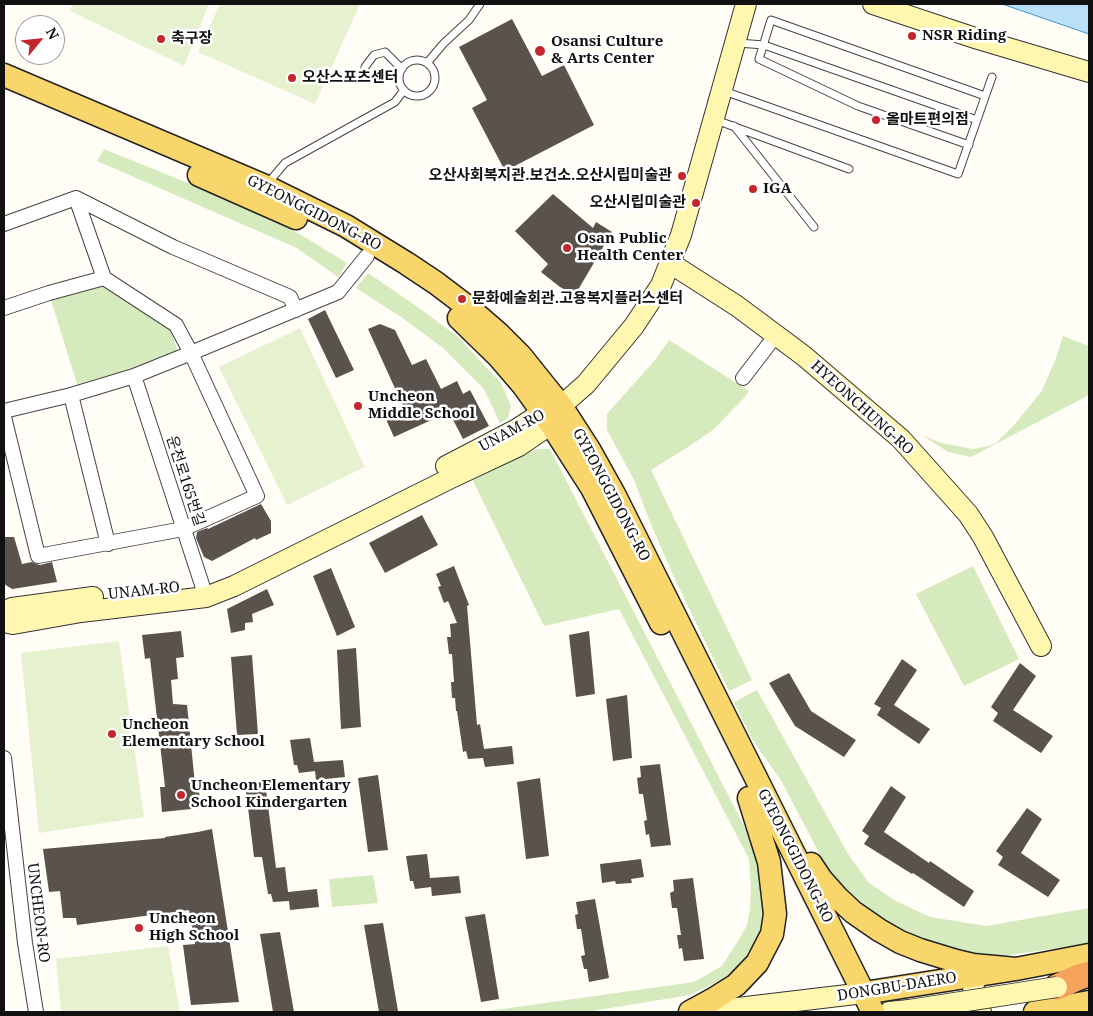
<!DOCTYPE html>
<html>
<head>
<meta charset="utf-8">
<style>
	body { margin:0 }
	#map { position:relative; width:1093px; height:1016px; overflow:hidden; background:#fffdf5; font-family:"Noto Serif",serif }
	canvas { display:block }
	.frame { position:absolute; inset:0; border:5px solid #111; pointer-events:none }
	.north { position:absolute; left:15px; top:15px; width:50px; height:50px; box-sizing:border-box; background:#fff; border:1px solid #a0a0a0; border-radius:50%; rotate:62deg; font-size:14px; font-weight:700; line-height:20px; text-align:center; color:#111 }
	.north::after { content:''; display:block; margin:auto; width:18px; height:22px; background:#c4262e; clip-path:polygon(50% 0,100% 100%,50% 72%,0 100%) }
</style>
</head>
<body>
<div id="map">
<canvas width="1093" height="1016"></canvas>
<div class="frame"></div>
<div class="north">N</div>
</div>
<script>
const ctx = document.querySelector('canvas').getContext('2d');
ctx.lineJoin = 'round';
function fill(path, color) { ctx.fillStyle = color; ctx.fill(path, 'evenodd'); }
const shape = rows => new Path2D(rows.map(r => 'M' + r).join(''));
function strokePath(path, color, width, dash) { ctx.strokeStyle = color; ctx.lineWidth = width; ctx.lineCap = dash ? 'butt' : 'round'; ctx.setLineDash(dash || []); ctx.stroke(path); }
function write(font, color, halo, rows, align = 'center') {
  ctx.font = font + ' "Noto Serif","Noto Sans KR",serif'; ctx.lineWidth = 5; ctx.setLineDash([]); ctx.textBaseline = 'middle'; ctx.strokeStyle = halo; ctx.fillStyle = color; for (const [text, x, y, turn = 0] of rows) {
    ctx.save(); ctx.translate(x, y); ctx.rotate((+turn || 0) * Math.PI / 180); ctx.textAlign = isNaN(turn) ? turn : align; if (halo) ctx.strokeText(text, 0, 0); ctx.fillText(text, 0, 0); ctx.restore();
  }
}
fill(shape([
	[104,149,232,201,298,233,347,263,338,277,297,248,97,161],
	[368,273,412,303,457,336,501,383,511,406,508,418,500,423,484,389,443,348,401,317,356,288],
	[97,283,171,329,177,350,172,358,77,384,51,300],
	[1063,336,1089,346,1089,395,971,457,948,452,922,435,941,443,973,449,989,446,996,443,1014,425,1041,392,1055,361],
	[669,340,749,391,744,398,713,430,688,447,651,470,752,680,729,691,673,575,650,522,634,480,607,430,607,414,655,360],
	[537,449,550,449,759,855,765,909,761,932,747,955,729,976,690,995,586,1012,481,1012,694,982,722,966,736,944,747,925,750,909,751,889,749,859,619,609,544,626,472,479],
	[973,566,1019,659,964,686,916,594],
	[757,690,848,854,869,883,896,901,930,917,986,926,1089,908,1089,945,1042,950,992,958,941,946,896,929,869,909,830,874,782,782,752,739,734,702],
	[373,875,378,903,332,907,329,879]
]), '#d5ebbd');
fill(shape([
	[73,4,209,4,184,66,70,11],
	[220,4,360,4,315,104,198,52],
	[300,328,365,467,287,505,219,367],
	[119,641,144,817,39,833,21,653],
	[168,946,180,1012,61,1012,56,959]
]), '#e6f2cf');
const water = shape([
	[1002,4,1089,4,1089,34,1002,4]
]);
fill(water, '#b9e0f7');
strokePath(water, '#3f96cf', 1);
fill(shape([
	[512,19,542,76,564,65,594,125,505,171,472,108,487,100,459,47],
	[553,194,593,228,596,222,612,232,575,295,560,287,541,272,548,264,515,231],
	[325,310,354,370,336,378,308,319],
	[380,324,395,330,412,365,426,359,441,389,457,381,463,394,470,390,489,426,463,439,449,412,394,437,384,415,403,406,368,329],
	[261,504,271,521,271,533,256,540,255,538,212,561,204,557,196,538,197,532,207,528,208,529],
	[422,515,438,545,385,573,369,543],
	[4,537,14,537,22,564,32,562,36,564,40,565,52,562,57,582,12,589,4,584],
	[454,566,469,605,467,606,477,725,480,724,484,749,512,746,514,764,485,767,483,758,468,759,466,751,463,752,457,711,456,711,455,698,452,698,451,682,454,682,452,654,449,654,447,637,451,637,450,624,457,623,448,601,444,603,438,587,441,586,436,574],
	[331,568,355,627,337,636,313,576],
	[267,589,274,605,252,614,253,622,245,623,245,630,231,633,227,609],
	[181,631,184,657,176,658,178,679,171,680,173,704,187,705,195,784,198,783,201,808,162,812,160,787,165,787,150,658,145,659,142,635],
	[589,631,595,694,576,697,569,635],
	[356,648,361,727,341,729,337,650],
	[252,655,258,734,237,735,231,657],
	[902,659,917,670,894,705,930,729,919,744,877,715,881,708,874,704],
	[1020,663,1036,676,1013,710,1053,736,1041,753,993,721,998,713,991,707],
	[789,673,811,711,856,740,844,757,795,726,769,683],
	[627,695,632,758,613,761,606,699],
	[310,738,314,762,343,760,345,777,316,780,315,771,299,773,297,765,294,765,290,740],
	[660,764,671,845,651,847,649,834,646,835,644,821,647,820,643,794,639,794,637,778,641,777,640,766],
	[378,775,388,850,368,852,358,778],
	[540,778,549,856,526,859,517,782],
	[265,782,276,868,285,867,288,892,317,889,319,907,290,910,289,901,273,902,271,894,268,894,262,857,254,857,245,783],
	[891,786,906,797,884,832,929,863,930,861,974,891,964,907,913,873,912,874,864,844,869,836,862,831],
	[1027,808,1042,819,1021,853,1060,880,1048,897,998,865,1003,857,996,851],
	[212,829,239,1002,191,1005,183,945,195,944,189,910,77,925,76,918,63,918,60,891,49,892,43,849,165,838,165,837,198,832],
	[427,854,430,878,459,876,461,893,432,896,431,887,415,889,413,881,410,881,406,856],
	[641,859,644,877,631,879,632,883,616,884,615,881,602,883,600,864],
	[693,878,704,959,684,961,682,948,679,949,677,935,681,935,677,908,672,908,670,893,674,891,673,880],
	[595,899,609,978,589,982,587,969,584,969,581,956,585,955,581,929,577,929,575,915,578,914,576,902],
	[485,914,499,999,481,1002,465,917],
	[383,923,398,1011,388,1012,379,1012,364,925],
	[280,932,294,1012,273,1012,260,934]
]), '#5a524d');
const lane = shape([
	[738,43,764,45,977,120],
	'399 78a18 18 0 1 1 36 0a18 18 0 1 1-36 0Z',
	[427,63,444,43,469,20,480,4],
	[365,67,374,55,385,52,402,69],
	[724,91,958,174,992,77],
	[716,120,849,169],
	[734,126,814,227],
	[969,145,858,106,759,59,771,20,985,96],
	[268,183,285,163,395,102,404,90]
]);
const street = shape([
	[76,198,104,278],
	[4,224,76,198,173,247,290,297,296,310],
	[4,308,49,293,104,278,176,325,191,353,257,496,183,529,38,556,4,417],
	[134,376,206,597],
	[743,378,776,335],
	[71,395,108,544],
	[4,411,71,395,134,376,191,353,338,292,367,256],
	[4,758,25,943,36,1012]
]);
const secondary = shape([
	[873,4,978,39,1089,72],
	[670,263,737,306,804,356,901,439,968,514,983,537,1041,646],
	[446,466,517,429,543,412,557,408],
	[4,611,12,608,93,597],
	[4,622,13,624,81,612,206,597,234,586,451,478,519,446,551,424,561,406,586,384,634,326,661,285,681,235,746,4],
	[978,975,974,983,973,993,975,1003,981,1012],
	[704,1012,864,993],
	[889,1012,909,1010]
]);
const primary = shape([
	[4,75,265,186,346,226,406,263,436,283,469,308,499,334,520,355,561,406,590,451,614,494,873,1012],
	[199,175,296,218],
	[459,318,499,357,523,385,551,424,592,488,661,623],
	[811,864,821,879,837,897,853,912,879,930,900,942,920,950,956,961,973,965,1016,969],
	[864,993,1016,969,1089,955],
	[690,1012,712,1000,736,985,757,963,772,934,775,914,769,862,749,798],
	[1035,1012,1089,1002]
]);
const highway = shape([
	[1057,987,1079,977,1089,974]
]);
strokePath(lane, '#444', 9);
strokePath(street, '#444', 16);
strokePath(secondary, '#333', 22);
strokePath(primary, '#222', 25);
strokePath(highway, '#222', 28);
strokePath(lane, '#fff', 7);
strokePath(street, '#fff', 14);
strokePath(secondary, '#fff6b0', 20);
strokePath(primary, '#f9d66b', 22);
strokePath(highway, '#f5a25d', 25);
const secondaryBridge = shape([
	[909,1010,1057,987]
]);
strokePath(secondaryBridge, '#333', 22, []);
strokePath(secondaryBridge, '#fff6b0', 20);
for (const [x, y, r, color] of [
	[912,36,5,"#c4262e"],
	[161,39,5,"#c4262e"],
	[540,51,6,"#c4262e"],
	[292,78,5,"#c4262e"],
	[876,120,5,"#c4262e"],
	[682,176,5,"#c4262e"],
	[753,189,5,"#c4262e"],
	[696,203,5,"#c4262e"],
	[567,248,5,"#c4262e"],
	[462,299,5,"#c4262e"],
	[358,406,5,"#c4262e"],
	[112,734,5,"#c4262e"],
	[181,795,5,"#c4262e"],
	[139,928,5,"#c4262e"]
]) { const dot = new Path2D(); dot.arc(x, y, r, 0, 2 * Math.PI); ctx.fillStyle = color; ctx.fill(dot); strokePath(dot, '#fff', 2); }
write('bold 15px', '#111', '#fff', [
	["NSR Riding",922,36],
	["축구장",171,39],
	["Osansi Culture",551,42],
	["& Arts Center",551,59],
	["오산스포츠센터",302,78],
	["올마트편의점",886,120],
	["오산사회복지관.보건소.오산시립미술관",672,176,"right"],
	["IGA",763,189],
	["오산시립미술관",686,203,"right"],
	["Osan Public",577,239],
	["Health Center",577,256],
	["문화예술회관.고용복지플러스센터",472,299],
	["Uncheon",368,397],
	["Middle School",368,414],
	["Uncheon",122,725],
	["Elementary School",122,742],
	["Uncheon Elementary",191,786],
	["School Kindergarten",191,803],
	["Uncheon",149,919],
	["High School",149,936]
], 'left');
write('15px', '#111', '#fff', [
	["GYEONGGIDONG-RO",314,213,27],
	["HYEONCHUNG-RO",862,408,42],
	["UNAM-RO",512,431,-28],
	["운천로165번길",185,481,72],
	["GYEONGGIDONG-RO",611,495,62],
	["UNAM-RO",144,591,-6],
	["GYEONGGIDONG-RO",795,856,63],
	["UNCHEON-RO",38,913,83],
	["DONGBU-DAERO",897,987,-9]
]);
</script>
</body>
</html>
